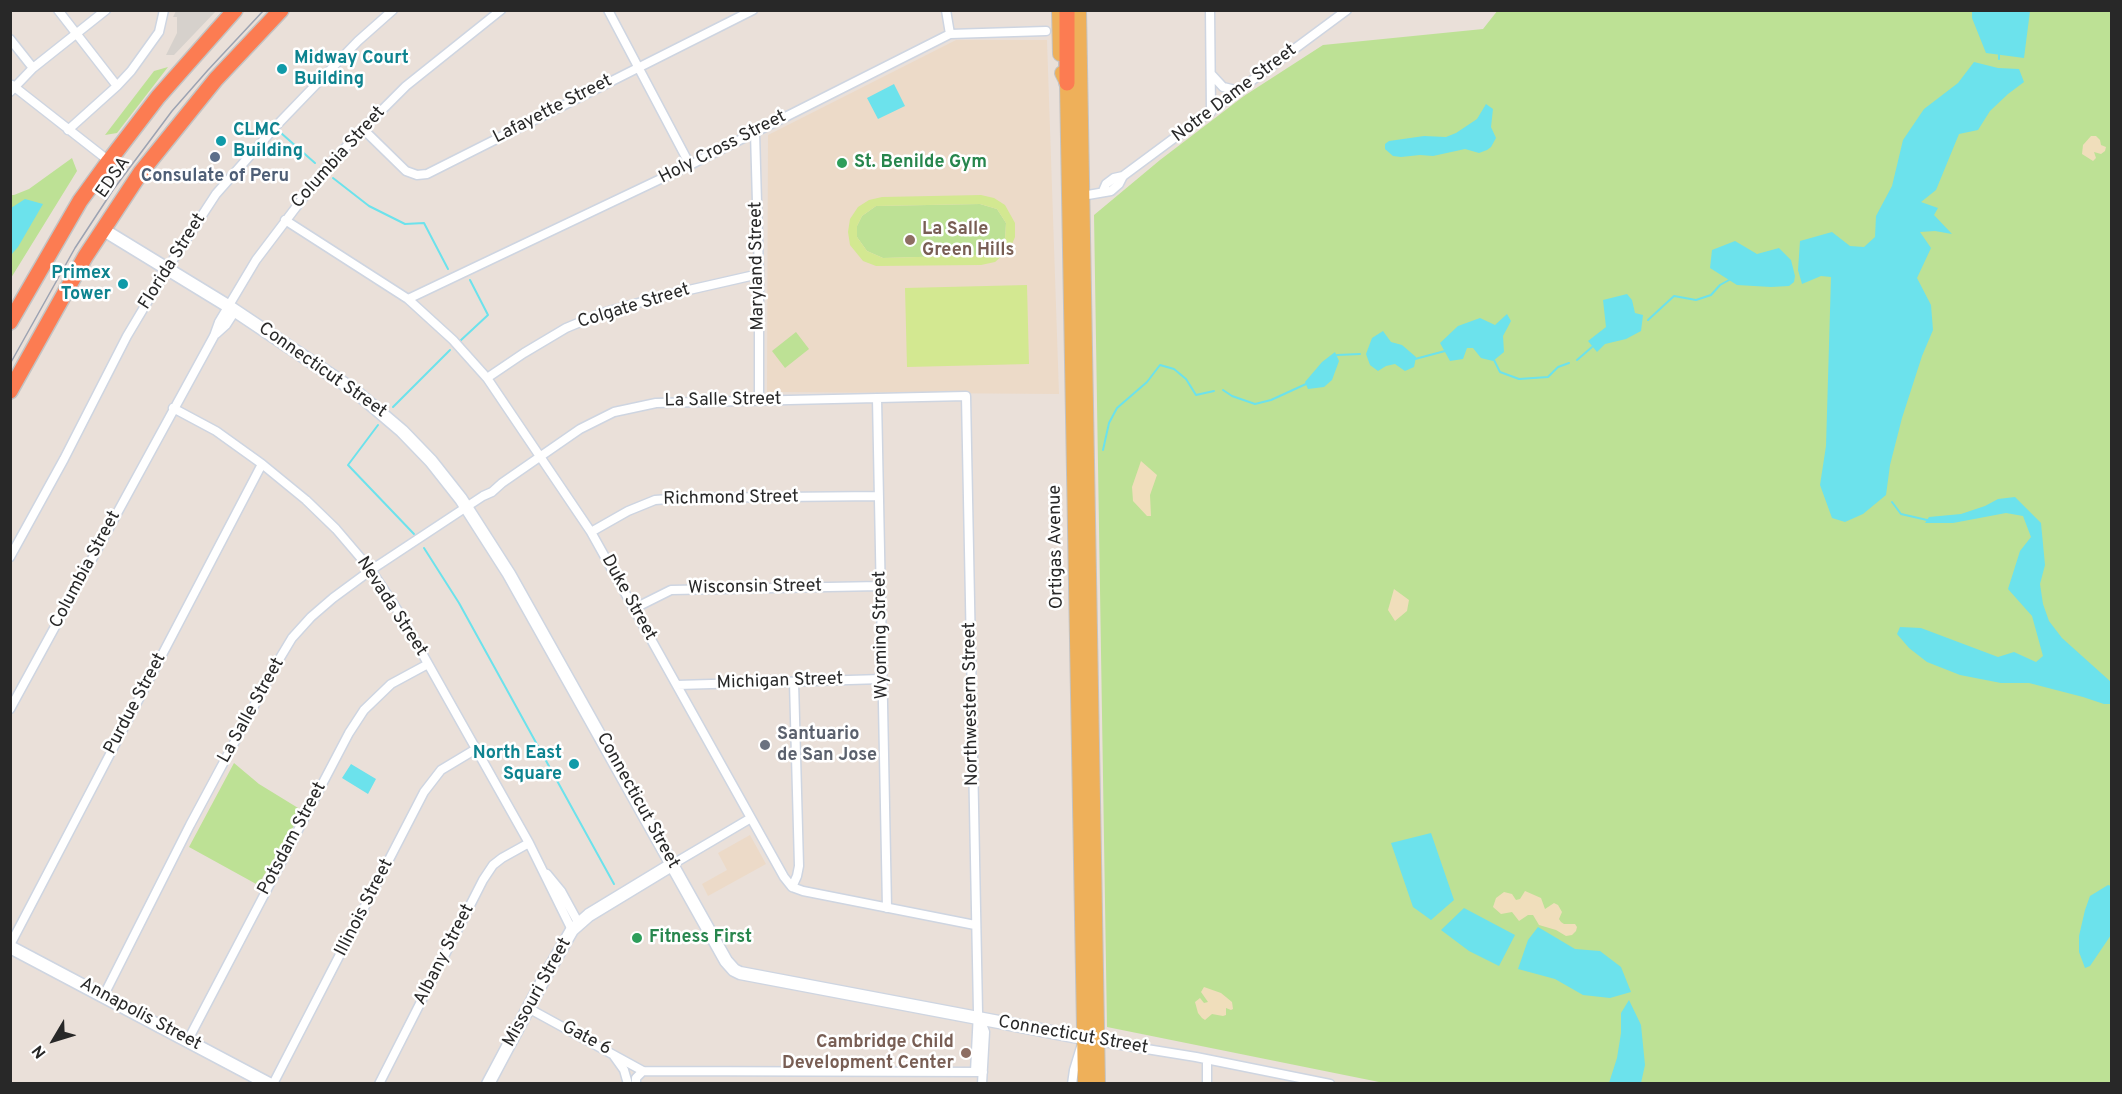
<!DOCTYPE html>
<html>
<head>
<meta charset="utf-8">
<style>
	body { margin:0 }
	#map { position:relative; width:2122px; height:1094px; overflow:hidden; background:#eae0d9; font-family:Overpass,sans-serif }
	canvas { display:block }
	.frame { position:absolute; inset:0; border:12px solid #282828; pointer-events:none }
	.north { position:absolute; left:24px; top:1010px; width:60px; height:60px; -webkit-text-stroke:4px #fff; paint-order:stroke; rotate:232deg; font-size:16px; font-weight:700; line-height:24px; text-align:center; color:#282828 }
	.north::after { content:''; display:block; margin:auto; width:21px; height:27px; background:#282828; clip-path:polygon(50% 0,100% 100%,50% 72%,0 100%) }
</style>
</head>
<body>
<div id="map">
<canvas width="2122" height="1094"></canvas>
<div class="frame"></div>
<div class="north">N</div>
</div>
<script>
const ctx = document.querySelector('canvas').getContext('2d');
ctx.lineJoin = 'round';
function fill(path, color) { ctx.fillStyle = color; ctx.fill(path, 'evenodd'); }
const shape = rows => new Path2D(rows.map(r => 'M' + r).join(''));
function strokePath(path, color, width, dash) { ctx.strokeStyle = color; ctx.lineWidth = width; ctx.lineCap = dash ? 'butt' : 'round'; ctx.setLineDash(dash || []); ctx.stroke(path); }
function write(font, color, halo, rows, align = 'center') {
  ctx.font = font + ' Overpass,sans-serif'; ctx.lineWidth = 5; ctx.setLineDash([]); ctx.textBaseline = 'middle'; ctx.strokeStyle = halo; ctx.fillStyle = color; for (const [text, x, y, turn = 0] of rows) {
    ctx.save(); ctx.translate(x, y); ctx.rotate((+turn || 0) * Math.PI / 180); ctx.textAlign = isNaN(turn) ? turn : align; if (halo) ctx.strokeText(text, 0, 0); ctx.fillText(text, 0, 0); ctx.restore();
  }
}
fill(shape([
	[956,40,1047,40,1059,394,767,392,768,135],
	[750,835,766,864,708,896,702,884,727,870,718,853]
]), '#ecdac8');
fill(shape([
	[1498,10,2111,11,2111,1083,1384,1083,1107,1027,1094,215,1160,160,1244,96,1323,45,1483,29],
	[168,67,117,133,105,135,154,71],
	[72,158,77,171,11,278,11,195,14,195,29,189],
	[980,204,997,209,1006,223,1005,241,998,250,987,255,883,258,867,251,857,237,857,226,862,216,876,206],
	[796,332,809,349,785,368,772,351],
	[234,763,259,784,303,811,258,885,189,847]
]), '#bde195');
fill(shape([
	[2091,136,2096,136,2100,140,2101,145,2106,147,2105,151,2101,154,2094,152,2096,158,2093,161,2082,154,2083,145],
	[1141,461,1157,475,1150,495,1151,516,1147,516,1133,501,1132,487],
	[1394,589,1409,600,1407,611,1395,621,1388,610],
	[1525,891,1541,898,1545,909,1554,903,1558,905,1562,912,1559,919,1561,922,1564,924,1575,924,1577,927,1576,931,1572,935,1566,936,1556,930,1539,925,1533,915,1528,915,1519,921,1512,912,1501,914,1493,907,1496,898,1504,892,1512,894,1516,900,1520,899],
	[1204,987,1221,993,1232,1002,1233,1009,1231,1010,1226,1008,1226,1015,1223,1016,1212,1014,1205,1020,1202,1018,1198,1013,1195,1002,1200,998,1204,1003,1208,1002,1201,992]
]), '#f0debb');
fill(shape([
	[981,195,994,198,1005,205,1015,223,1015,237,1010,249,995,262,981,265,876,266,863,261,850,245,848,232,850,219,858,207,869,200,882,197],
	[980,204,997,209,1006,223,1005,241,998,250,987,255,883,258,867,251,857,237,857,226,862,216,876,206],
	[1027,285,1029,364,907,367,905,288]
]), '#d3e891');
fill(shape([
	[176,11,216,11,174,55,166,55,177,33,177,17,173,17]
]), '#d6d1cc');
fill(shape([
	[1972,11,2030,11,2024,58,1986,53,1972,18],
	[1974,62,1998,68,2019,69,2024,82,2008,94,1990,111,1978,130,1959,134,1936,190,1921,202,1938,208,1934,215,1952,234,1935,231,1920,232,1931,248,1917,278,1931,305,1933,330,1922,356,1902,418,1890,465,1886,495,1863,514,1845,522,1832,518,1820,485,1826,446,1831,277,1821,276,1802,284,1798,270,1800,241,1832,232,1850,246,1864,247,1875,237,1876,216,1892,186,1903,140,1924,109,1958,83],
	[894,84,905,106,878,119,867,98],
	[1486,104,1493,109,1491,127,1496,138,1491,147,1487,150,1479,153,1465,149,1433,156,1420,155,1401,157,1393,156,1385,149,1385,144,1389,141,1424,136,1446,137,1456,133,1477,119],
	[25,199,43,204,18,247,11,255,11,208],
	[1735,241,1757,254,1779,248,1791,260,1795,276,1794,282,1789,286,1771,287,1737,285,1710,268,1712,250],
	[1627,294,1632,300,1635,313,1643,315,1641,331,1626,339,1605,344,1597,352,1588,341,1606,327,1603,300],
	[1507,314,1511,321,1503,336,1504,352,1493,361,1481,358,1473,348,1467,348,1463,359,1450,361,1440,343,1458,326,1480,318,1495,325],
	[1383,331,1391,342,1402,345,1416,357,1414,367,1405,371,1395,364,1386,366,1378,371,1370,365,1366,354,1372,338],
	[1335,352,1339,361,1332,380,1324,387,1308,389,1305,382,1322,362],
	[2015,497,2041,523,2045,565,2040,584,2043,604,2049,621,2062,638,2111,682,2111,704,2104,704,2083,697,2029,683,2001,683,1960,675,1927,662,1909,648,1897,634,1900,627,1921,628,1998,657,2014,652,2036,662,2043,656,2032,616,2008,589,2020,551,2031,537,2023,516,2006,513,1953,523,1925,523,1929,517,1961,514,1985,506,1998,499],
	[351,764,376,779,368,794,342,778],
	[1431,833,1454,900,1431,920,1413,907,1391,843],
	[2108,885,2111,886,2111,935,2090,966,2085,968,2079,952,2079,936,2085,910,2090,896],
	[1464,908,1515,935,1499,966,1469,951,1441,930],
	[1538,927,1575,949,1600,951,1621,967,1631,992,1610,998,1583,995,1555,979,1518,969,1528,940],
	[1629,1000,1641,1025,1645,1065,1641,1083,1609,1083,1617,1058,1621,1033,1621,1013]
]), '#6ce2ec');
strokePath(shape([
	[1999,59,1999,55],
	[281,133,315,163],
	[333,178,369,206,405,224,424,223,448,269],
	[1648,320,1674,296,1696,300,1711,295,1720,285,1729,280],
	[460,341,488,315,470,280],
	[1337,355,1360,354],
	[1415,359,1445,351],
	[1494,360,1500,372,1519,379,1548,377,1558,367,1569,363],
	[1577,360,1592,347],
	[1223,390,1232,396,1255,404,1271,400,1306,384],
	[393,407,450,350],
	[378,425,348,465,414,534],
	[1103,450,1109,423,1117,408,1147,382,1160,365,1174,369,1186,379,1196,395,1214,391],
	[1892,502,1901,514,1927,520],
	[424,548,459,603,614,884]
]), '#6ce2ec', 2);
const street = shape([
	[58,10,117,86],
	[608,10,690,165],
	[946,10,950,34],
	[1210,10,1211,112],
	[10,39,33,68],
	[1211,74,1223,87,1240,91],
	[12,85,109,161],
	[10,92,33,68,106,10],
	[363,129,406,171,417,175,427,174,753,10],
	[68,130,117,86,131,71,159,32,164,10],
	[755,132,759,274,759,401],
	[1103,191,1106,184,1114,178,1123,176],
	[1082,196,1111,191,1119,184,1123,176,1347,10],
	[285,220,408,299,453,340,487,378,591,532,784,877,792,887,803,891,975,925],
	[408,299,690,165,950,34,1046,31],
	[216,334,226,325,235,311],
	[487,378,524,353,566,328,602,313,667,295,759,274],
	[877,398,887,908],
	[173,408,216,431,262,464,306,500,336,529,371,570,400,614,529,843,572,930],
	[591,532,628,511,655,500,682,498,879,496],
	[10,557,64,459,127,336,167,269,216,194,276,126,358,41,393,10],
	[633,609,671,590,880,586],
	[677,685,883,679],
	[10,709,214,336,219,322,256,260,325,169,363,129,406,86,501,10],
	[673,864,751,818],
	[547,874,561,891,579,924],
	[792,887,797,876,799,866,794,682],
	[10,945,262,464],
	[103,997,190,825,277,663,292,638,311,617,333,598,371,570,483,496,492,492,502,483,580,429,614,412,656,403,966,396,978,1012,975,1072],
	[528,1008,643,1071,983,1072],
	[979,1016,985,1032,982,1084],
	[188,1040,349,733,364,710,391,684,428,664],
	[1097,1041,1196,1057,1330,1084],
	[614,1056,624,1070,628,1084],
	[273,1084,424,792,441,770,476,749],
	[379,1084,483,880,493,865,502,858,529,843],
	[636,1084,636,1078,643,1071],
	[1072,1084,1074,1070,1081,1047],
	[1207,1084,1207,1060]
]);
const secondary = shape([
	[102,229,228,306,355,391,402,431,431,461,461,499,509,574,726,961,734,970,740,973,1094,1040],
	[10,947,269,1084],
	[488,1084,546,975,572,930,589,915,673,864]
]);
const primary = shape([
	[1059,10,1060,54],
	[1079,10,1098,1084],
	[1062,73,1067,83,1085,1084]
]);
const highway = shape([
	[1067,10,1067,83],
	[10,322,80,201,109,161,158,97,235,10],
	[10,391,85,257,141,172,216,79,281,10]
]);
strokePath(street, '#ced5e1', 11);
strokePath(secondary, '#ced5e1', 15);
strokePath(primary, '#c3c3c3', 16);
strokePath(highway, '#c3c3c3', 18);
strokePath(street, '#fff', 8);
strokePath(secondary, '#fff', 12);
strokePath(primary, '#eeb05a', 14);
strokePath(highway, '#fc7c52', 15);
strokePath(shape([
	[10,364,75,248,113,190,172,111,208,70,264,10]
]), '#9ca3b2', 1.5);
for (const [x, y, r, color] of [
	[282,69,6,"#0f9aa8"],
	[221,141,6,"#0f9aa8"],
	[215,157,6,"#5c6f8a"],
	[842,163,6,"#2e9e5b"],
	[910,240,6,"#8d6e63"],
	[123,284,6,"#0f9aa8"],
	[765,745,6,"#6b7280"],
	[574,764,6,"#0f9aa8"],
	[637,938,6,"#2e9e5b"],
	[966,1053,6,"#8d6e63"]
]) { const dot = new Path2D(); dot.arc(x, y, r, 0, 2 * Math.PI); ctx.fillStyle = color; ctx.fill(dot); strokePath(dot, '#fff', 2); }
write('bold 18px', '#0d838f', '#fff', [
	["Midway Court",294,59],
	["Building",294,80],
	["CLMC",233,131],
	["Building",233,152],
	["Primex",111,274,"right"],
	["Tower",111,295,"right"],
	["North East",562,754,"right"],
	["Square",562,775,"right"]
], 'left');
write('18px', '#282828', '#fff', [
	["Notre Dame Street",1235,94,-37],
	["Lafayette Street",553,110,-27],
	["Holy Cross Street",723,148,-27],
	["Columbia Street",339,158,-48],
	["EDSA",114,178,-55],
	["Florida Street",173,262,-58],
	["Maryland Street",758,266,-91],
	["Colgate Street",634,307,-17],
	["Connecticut Street",322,371,35],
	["La Salle Street",723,401,-1],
	["Richmond Street",731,499,-1],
	["Ortigas Avenue",1057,547,-91],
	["Columbia Street",86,570,-62],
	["Wisconsin Street",755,588,-1],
	["Duke Street",628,598,61],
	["Nevada Street",391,607,57],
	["Wyoming Street",882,635,-91],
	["Michigan Street",780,682,-2],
	["Purdue Street",136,704,-62],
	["Northwestern Street",972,704,-91],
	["La Salle Street",252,711,-61],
	["Connecticut Street",637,801,61],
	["Potsdam Street",293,839,-62],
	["Illinois Street",365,908,-63],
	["Albany Street",445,955,-63],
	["Missouri Street",538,993,-61],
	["Annapolis Street",140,1015,28],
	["Connecticut Street",1073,1036,10],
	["Gate 6",586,1039,28]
]);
write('bold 18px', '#27864d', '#fff', [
	["St. Benilde Gym",854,163],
	["Fitness First",649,938]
], 'left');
write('bold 18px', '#4e5e75', '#fff', [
	["Consulate of Peru",215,177]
]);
write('bold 18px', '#785e54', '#fff', [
	["La Salle",922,230],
	["Green Hills",922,251],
	["Cambridge Child",954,1043,"right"],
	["Development Center",954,1064,"right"]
], 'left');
write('bold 18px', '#5b616d', '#fff', [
	["Santuario",777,735],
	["de San Jose",777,756]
], 'left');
</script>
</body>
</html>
